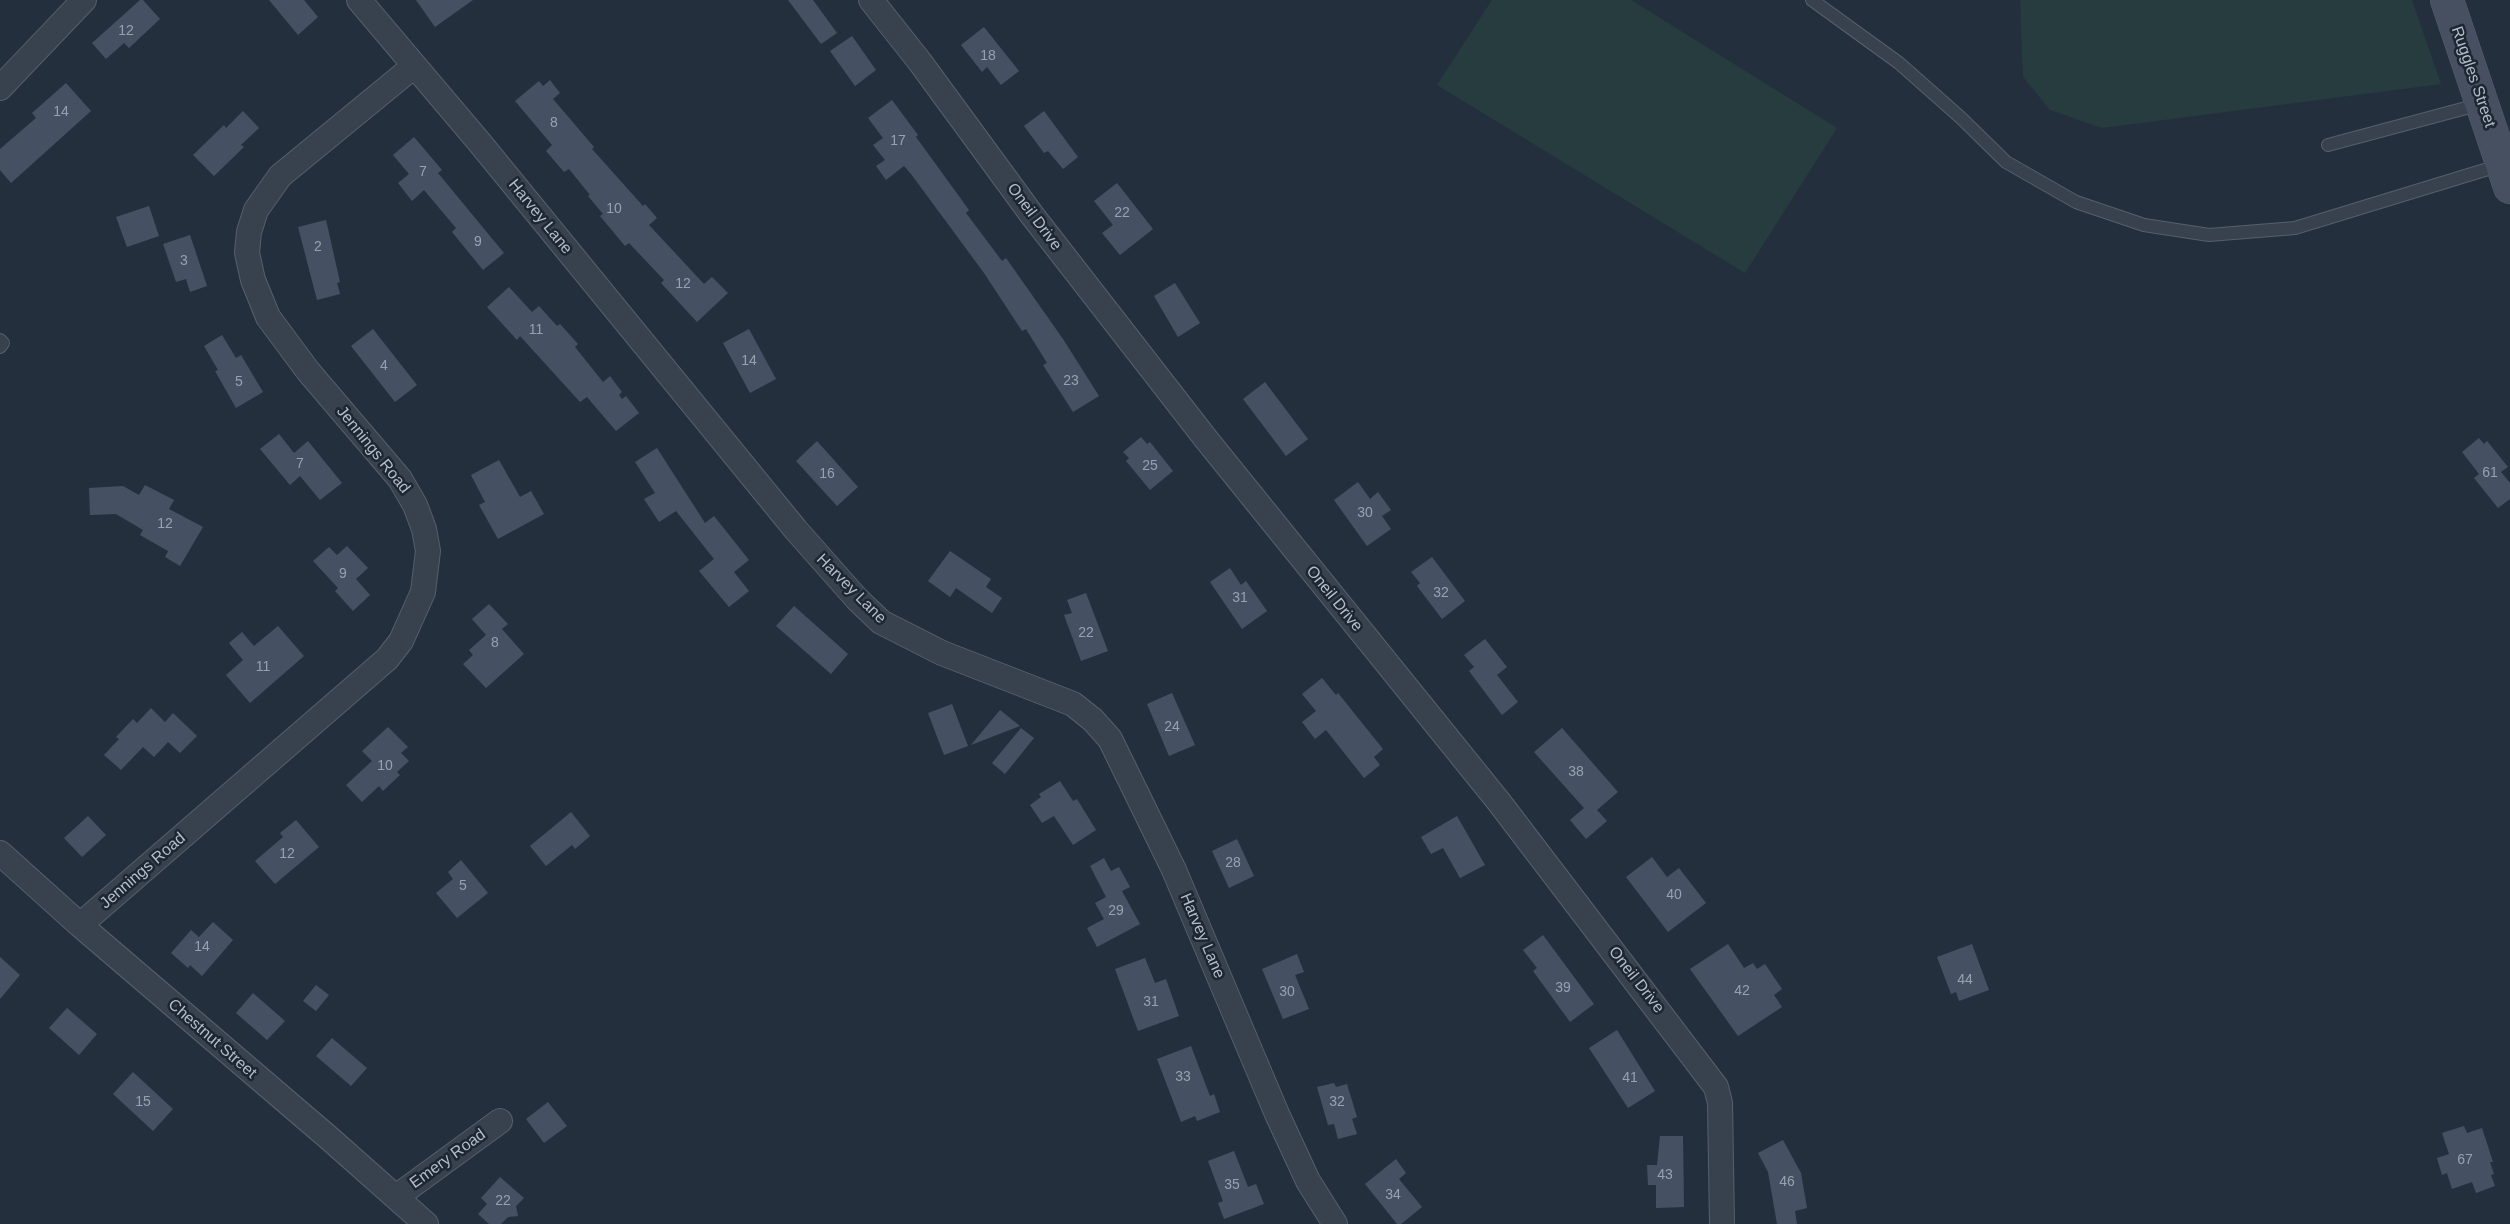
<!DOCTYPE html>
<html>
<head>
<meta charset="utf-8">
<style>
	body { margin:0 }
	canvas { display:block; background:#242f3e }
</style>
</head>
<body>
<canvas width="2510" height="1224"></canvas>
<script>
const ctx = document.querySelector('canvas').getContext('2d');
ctx.lineJoin = 'round';
function fill(path, color) { ctx.fillStyle = color; ctx.fill(path, 'evenodd'); }
const shape = rows => new Path2D(rows.map(r => 'M' + r).join(''));
function strokePath(path, color, width, dash) { ctx.strokeStyle = color; ctx.lineWidth = width; ctx.lineCap = dash ? 'butt' : 'round'; ctx.setLineDash(dash || []); ctx.stroke(path); }
function write(font, color, halo, rows, align = 'center') {
  ctx.font = font + ' Arial,sans-serif'; ctx.lineWidth = 5; ctx.setLineDash([]); ctx.textBaseline = 'middle'; ctx.strokeStyle = halo; ctx.fillStyle = color; for (const [text, x, y, turn = 0] of rows) {
    ctx.save(); ctx.translate(x, y); ctx.rotate((+turn || 0) * Math.PI / 180); ctx.textAlign = isNaN(turn) ? turn : align; if (halo) ctx.strokeText(text, 0, 0); ctx.fillText(text, 0, 0); ctx.restore();
  }
}
fill(shape([
	[1492,0,1631,0,1837,128,1745,273,1437,85],
	[2020,0,2412,0,2441,84,2102,128,2050,110,2023,77]
]), '#263c3f');
fill(shape([
	[140,0,143,0,160,19,129,48,124,43,106,59,92,43],
	[269,0,304,0,318,17,298,35],
	[416,0,473,0,435,27],
	[788,0,813,0,837,33,821,44],
	[984,27,1019,71,1001,85,987,67,982,72,961,45],
	[852,36,876,70,855,86,830,51],
	[550,80,560,93,553,99,594,147,592,149,643,206,645,204,657,218,649,225,704,284,712,277,728,293,697,322,661,283,664,280,629,243,625,246,600,216,603,214,588,196,590,195,569,169,564,172,546,151,552,145,515,101,539,81,543,86],
	[66,83,91,111,11,183,0,170,0,149,36,118,32,113],
	[892,100,918,135,916,137,969,210,966,213,1002,261,1006,258,1063,339,1099,396,1073,412,1043,365,1047,363,1026,329,1022,331,984,273,911,174,904,166,886,180,876,166,885,160,873,145,883,138,868,118],
	[243,111,259,128,241,145,244,147,214,176,193,155,224,125,226,128],
	[1044,111,1078,157,1063,169,1048,151,1044,153,1024,126],
	[414,137,442,170,438,173,504,253,483,270,452,232,456,228,424,190,412,201,398,183,409,174,393,155],
	[1117,183,1153,229,1120,255,1102,233,1113,225,1094,201],
	[149,206,159,236,127,247,116,217],
	[326,220,340,282,337,283,340,294,317,300,298,227],
	[190,235,207,286,190,292,186,279,176,282,163,244],
	[1175,283,1200,323,1178,337,1154,296],
	[509,287,532,312,539,306,557,326,560,324,578,344,575,347,603,382,610,376,622,392,619,395,622,399,626,396,639,413,616,431,587,397,580,402,520,336,517,340,487,307],
	[373,329,417,385,395,402,351,346],
	[749,329,776,379,750,393,723,343],
	[222,335,236,358,241,355,263,392,236,408,215,371,218,370,204,346],
	[1265,382,1308,439,1286,456,1243,399],
	[279,434,294,453,308,441,342,483,320,500,300,476,290,485,260,449],
	[1141,437,1147,444,1150,442,1173,471,1150,490,1126,461,1129,458,1123,452],
	[2479,438,2484,444,2487,441,2508,467,2501,472,2510,483,2510,499,2498,508,2474,478,2479,474,2462,452],
	[817,441,858,487,837,506,796,461],
	[657,448,705,523,714,516,749,560,734,572,749,591,729,607,699,571,714,559,676,511,659,522,644,499,655,493,635,462],
	[499,460,520,497,531,491,544,514,498,539,479,505,485,502,471,475],
	[1358,482,1370,499,1378,492,1391,510,1382,516,1391,529,1367,546,1334,500],
	[145,485,174,500,169,509,203,527,180,566,165,557,168,551,140,535,143,530,116,514,90,515,89,488,123,486,139,495],
	[347,546,368,568,356,579,370,595,353,611,335,591,338,588,313,561,329,547,337,555],
	[950,551,991,579,986,587,1002,598,992,613,956,588,950,597,928,581],
	[1432,557,1465,601,1442,619,1417,586,1420,583,1411,572],
	[1230,568,1241,585,1246,581,1267,611,1242,629,1210,582],
	[1086,593,1108,651,1081,661,1064,615,1072,613,1067,600],
	[489,604,508,624,502,629,524,654,486,688,463,664,473,655,469,650,486,635,472,619],
	[794,606,848,654,831,674,776,626],
	[278,626,304,656,250,703,226,675,243,660,229,643,242,632,254,646],
	[1485,639,1507,667,1497,675,1518,702,1502,715,1469,671,1474,667,1464,655],
	[1322,678,1336,695,1338,693,1383,749,1374,757,1380,765,1364,778,1326,730,1315,739,1302,722,1316,711,1302,694],
	[1172,693,1195,745,1169,756,1147,704],
	[952,704,968,746,944,755,928,713],
	[151,708,165,722,173,713,197,736,180,753,168,742,154,757,143,747,121,770,104,755,119,739,116,737,133,719,137,723],
	[1000,710,1020,726,971,745],
	[388,727,408,747,401,753,409,761,397,772,400,775,383,791,379,786,362,802,346,785,372,761,362,751],
	[1021,728,1034,738,1005,774,992,763],
	[1562,728,1618,792,1597,810,1607,821,1586,839,1570,820,1584,808,1534,752],
	[1060,781,1073,801,1077,799,1096,830,1073,845,1054,816,1042,823,1030,805,1041,797,1039,794],
	[571,812,590,836,575,849,572,845,546,866,530,846],
	[88,816,106,835,82,857,64,838],
	[1457,816,1485,865,1460,878,1443,848,1431,854,1421,837],
	[296,820,319,847,275,884,255,861,283,837,280,833],
	[1237,839,1254,876,1229,888,1212,851],
	[1652,857,1667,877,1679,868,1706,903,1668,932,1626,877],
	[1104,858,1111,871,1119,867,1130,887,1122,891,1140,924,1097,947,1087,928,1104,919,1095,903,1106,897,1090,866],
	[461,860,488,893,457,918,436,893,453,879,448,872],
	[213,922,233,940,202,976,190,965,188,968,171,953,191,930,199,937],
	[1543,935,1594,1004,1570,1022,1533,971,1537,968,1523,950],
	[1728,944,1744,968,1753,963,1757,969,1765,964,1782,989,1774,995,1782,1007,1738,1036,1690,969],
	[1972,944,1989,990,1959,1001,1956,992,1951,994,1937,957],
	[1297,954,1304,972,1295,975,1309,1009,1283,1019,1262,969],
	[0,957,20,975,0,999],
	[1145,958,1155,983,1166,979,1179,1016,1138,1031,1115,969],
	[316,985,329,995,316,1011,303,1001],
	[253,993,285,1021,267,1040,236,1013],
	[67,1008,97,1034,79,1055,49,1028],
	[1617,1030,1655,1091,1628,1108,1589,1048],
	[332,1038,367,1068,351,1086,316,1056],
	[1191,1046,1210,1096,1214,1094,1220,1112,1197,1121,1195,1116,1181,1122,1157,1059],
	[133,1072,173,1109,153,1131,113,1094],
	[1334,1083,1336,1087,1347,1084,1357,1117,1352,1119,1357,1134,1338,1139,1334,1124,1328,1125,1317,1087],
	[548,1102,567,1126,544,1143,526,1119],
	[2464,1126,2467,1133,2482,1128,2493,1162,2490,1162,2494,1174,2491,1175,2495,1186,2476,1193,2472,1182,2452,1189,2447,1173,2442,1175,2437,1158,2449,1154,2442,1133],
	[1660,1136,1683,1136,1684,1207,1656,1208,1656,1185,1648,1185,1647,1165,1657,1165],
	[1783,1140,1801,1173,1807,1208,1795,1211,1797,1224,1777,1224,1768,1172,1758,1153],
	[1234,1151,1248,1187,1256,1184,1264,1204,1224,1219,1218,1203,1223,1201,1208,1161],
	[1396,1159,1406,1173,1399,1179,1422,1207,1401,1224,1397,1224,1365,1184],
	[500,1177,524,1198,516,1206,518,1216,508,1217,501,1224,489,1224,478,1214,487,1204,481,1198]
]), '#455162');
const lane = shape([
	[1812,0,1899,63,1960,117,2006,162,2076,202,2144,225,2209,235,2295,228,2501,165],
	[2328,145,2481,104],
	[0,340,3,343,0,347]
]);
const street = shape([
	[359,0,480,143,796,530,857,599,881,622,942,653,1073,704,1093,720,1110,739,1174,870,1277,1114,1308,1181,1335,1224],
	[871,0,920,62,1032,215,1206,439,1499,802,1716,1087,1720,1103,1722,1224],
	[0,88,84,0],
	[0,853,80,925,329,1138,426,1224],
	[80,925,387,659,401,641,423,592,428,551,424,529,415,505,400,479,308,371,268,317,253,280,247,253,249,232,256,210,280,176,414,66],
	[396,1197,500,1121]
]);
const secondary = shape([
	[2447,0,2510,187]
]);
strokePath(lane, '#565f6c', 14);
strokePath(street, '#565f6c', 26);
strokePath(secondary, '#565f6c', 34);
strokePath(lane, '#38414e', 12);
strokePath(street, '#38414e', 24);
strokePath(secondary, '#465061', 33);
write('14px', '#98a1af', null, [
	["12",126,31],
	["18",988,56],
	["14",61,112],
	["8",554,123],
	["17",898,141],
	["7",423,172],
	["10",614,209],
	["22",1122,213],
	["9",478,242],
	["2",318,247],
	["3",184,261],
	["12",683,284],
	["11",536,330],
	["14",749,361],
	["4",384,366],
	["23",1071,381],
	["5",239,382],
	["7",300,464],
	["25",1150,466],
	["61",2490,473],
	["16",827,474],
	["30",1365,513],
	["12",165,524],
	["9",343,574],
	["32",1441,593],
	["31",1240,598],
	["22",1086,633],
	["8",495,643],
	["11",263,667],
	["24",1172,727],
	["10",385,766],
	["38",1576,772],
	["12",287,854],
	["28",1233,863],
	["5",463,886],
	["40",1674,895],
	["29",1116,911],
	["14",202,947],
	["44",1965,980],
	["39",1563,988],
	["42",1742,991],
	["30",1287,992],
	["31",1151,1002],
	["33",1183,1077],
	["41",1630,1078],
	["15",143,1102],
	["32",1337,1102],
	["67",2465,1160],
	["43",1665,1175],
	["46",1787,1182],
	["35",1232,1185],
	["34",1393,1195],
	["22",503,1201]
]);
write('16px', '#b4bcc9', '#1d2633', [
	["Ruggles Street",2473,77,71],
	["Harvey Lane",540,217,51],
	["Oneil Drive",1034,217,53],
	["Jennings Road",373,450,51],
	["Harvey Lane",851,589,45],
	["Oneil Drive",1334,599,51],
	["Jennings Road",143,871,-41],
	["Harvey Lane",1202,936,67],
	["Oneil Drive",1636,980,52],
	["Chestnut Street",212,1039,41],
	["Emery Road",448,1159,-36]
]);
</script>
</body>
</html>
